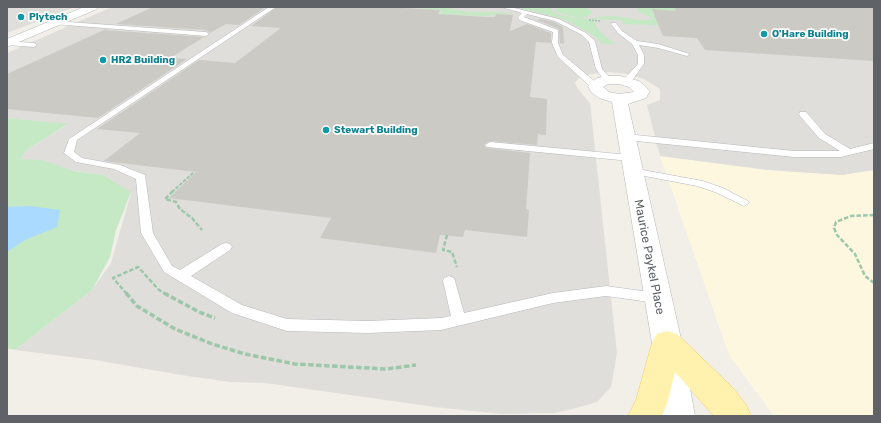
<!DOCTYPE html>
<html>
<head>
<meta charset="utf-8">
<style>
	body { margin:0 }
	#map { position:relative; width:881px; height:423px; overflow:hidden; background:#f1efe8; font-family:Rubik,sans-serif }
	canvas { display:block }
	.frame { position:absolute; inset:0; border:8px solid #5f6368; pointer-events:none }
</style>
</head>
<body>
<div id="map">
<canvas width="881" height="423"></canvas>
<div class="frame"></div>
</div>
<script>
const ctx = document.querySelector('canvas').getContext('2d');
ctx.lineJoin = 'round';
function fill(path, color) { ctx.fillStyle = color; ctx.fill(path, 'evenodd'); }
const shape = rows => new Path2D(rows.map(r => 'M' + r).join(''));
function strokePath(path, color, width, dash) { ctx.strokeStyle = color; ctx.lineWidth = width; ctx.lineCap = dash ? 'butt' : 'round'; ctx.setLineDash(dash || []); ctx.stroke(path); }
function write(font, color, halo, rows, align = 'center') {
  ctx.font = font + ' Rubik,sans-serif'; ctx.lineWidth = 3.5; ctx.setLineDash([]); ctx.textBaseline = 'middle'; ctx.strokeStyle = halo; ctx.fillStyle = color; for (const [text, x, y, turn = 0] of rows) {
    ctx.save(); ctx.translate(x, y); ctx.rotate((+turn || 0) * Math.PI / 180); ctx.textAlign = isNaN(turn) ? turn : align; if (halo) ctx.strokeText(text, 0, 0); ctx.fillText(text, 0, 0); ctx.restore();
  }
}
fill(shape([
	[660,156,768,170,842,175,874,170,874,416,774,416,729,355]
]), '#fef7e0');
fill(shape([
	[7,7,75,7,7,33],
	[112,7,874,7,874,170,842,175,768,170,660,156,647,105,660,100,660,89,644,79,627,74,609,72,590,74,578,79,575,83,578,89,590,103,617,353,611,387,597,402,569,410,554,413,501,414,435,407,265,383,230,382,181,375,95,360,15,350,92,290,111,263,131,193,103,175,9,161,67,125,7,118,7,53]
]), '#e0deda');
fill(shape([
	[404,7,447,8,468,12,499,12,514,13,483,16,446,14,443,18,438,18,442,10],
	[514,7,553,7,551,10,559,15,593,20,599,31,615,44,602,44,596,37,564,19],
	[558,7,586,8,591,11,591,14,583,18,566,15,555,11],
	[639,7,674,7,676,11,652,10,655,17,682,19,672,26,623,24,622,20,589,19,606,16,623,17,639,20,650,20,652,18,637,11],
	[7,118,68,124,25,151,21,159,42,160,74,171,103,175,131,192,116,230,110,257,92,290,15,350,7,348]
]), '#c5e8c5');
fill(shape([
	[29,206,60,210,57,227,25,240,7,252,7,207]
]), '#aadaff');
fill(shape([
	[153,7,266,7,239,25,226,24,210,33,206,30,116,24],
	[277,7,384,7,440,10,438,14,486,17,495,17,496,14,513,15,510,31,527,24,551,33,551,43,536,42,530,97,547,99,546,135,538,134,537,145,490,141,484,145,487,148,530,153,526,209,529,210,527,237,465,230,463,237,440,235,436,253,320,238,331,218,169,198,196,172,104,161,140,133,97,129,199,60,235,63,281,28,251,26],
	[674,7,874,7,874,61,705,50,697,38,663,36,652,9,676,11],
	[541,19,554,22,563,27,564,44,560,43,559,29,537,20],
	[104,30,204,37,170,58,187,59,98,118,7,109,7,74]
]), '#cccac5');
const service = shape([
	[269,7,276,7,77,140,74,152,82,158,120,165,145,175,153,233,172,266,180,270,222,244,226,243,230,244,232,247,230,250,191,276,242,305,287,319,368,321,441,318,451,316,443,281,444,278,449,276,454,278,455,281,464,313,553,293,606,286,657,293,662,294,664,298,662,302,657,303,606,296,553,303,441,330,368,333,287,331,232,313,164,272,141,233,136,179,114,169,76,162,64,153,69,139,269,7],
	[501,7,510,7,559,19,586,33,595,41,602,69,612,80,608,82,605,82,596,69,589,42,582,35,555,21,527,14,524,17,558,30,558,43,563,55,598,84,598,88,592,88,558,57,552,43,553,32,519,20,518,17,522,13,501,7],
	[55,21,206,32,209,34,206,36,53,24,53,22,55,21],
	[612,23,616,23,622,31,637,41,658,44,690,54,687,56,658,48,639,45,644,55,644,64,630,83,624,83,624,79,638,64,638,55,632,44,618,33,611,24,612,23],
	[7,41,34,43,37,45,34,47,7,45,7,41],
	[800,112,806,112,825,134,850,149,874,143,874,149,841,157,794,157,626,140,622,137,626,134,794,151,840,151,819,138,800,116,799,114,800,112],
	[490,142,630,155,635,158,630,161,487,147,485,145,490,142],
	[632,168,703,181,723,188,748,201,749,203,744,206,715,192,697,186,629,173,627,171,632,168]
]);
const minor = shape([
	[84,7,98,7,97,9,7,47,7,39,84,7],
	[608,76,620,76,639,81,650,91,646,98,628,104,682,343,695,416,661,416,652,343,612,102,599,98,591,92,588,86,597,78,608,76],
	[608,84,619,84,629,87,634,92,619,94,609,92,603,87,608,84]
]);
const primary = shape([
	[667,331,677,334,734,389,746,405,751,416,714,416,675,372,667,404,662,416,628,416,636,400,652,343,657,334,667,331]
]);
strokePath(service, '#b5b8bc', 1);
strokePath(minor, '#b5b8bc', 1);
strokePath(primary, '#f2c960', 1);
strokePath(shape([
	[589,20,600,21]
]), '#9cc7a9', 1.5, [2, 1]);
strokePath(shape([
	[172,192,194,172]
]), '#9cc7a9', 2, [3.5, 1.5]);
strokePath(shape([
	[173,191,165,199,176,202,180,209,192,218,202,230],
	[874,215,851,216,836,222,834,228,837,235,855,254,865,276,874,283],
	[447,235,443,250,452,252,457,267],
	[127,294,113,278,138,267,159,290,166,294]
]), '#9cc7a9', 2.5, [4.5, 2]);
strokePath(shape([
	[126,293,137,306,175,329,212,344,245,354,295,364,386,369,416,365],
	[164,293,199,312,215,318]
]), '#9cc7a9', 3.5, [5.5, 2.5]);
fill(service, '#fff');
fill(minor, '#fff');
fill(primary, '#fff2af');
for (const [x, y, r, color] of [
	[21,17,4,"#0f9aa8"],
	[764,34,4,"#0f9aa8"],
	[103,60,4,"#0f9aa8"],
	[326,130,4,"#0f9aa8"]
]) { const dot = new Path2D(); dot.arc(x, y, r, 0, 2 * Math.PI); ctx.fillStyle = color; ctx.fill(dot); strokePath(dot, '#fff', 1.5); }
write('bold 10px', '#0d838f', '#fff', [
	["Plytech",29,17],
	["O'Hare Building",772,34],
	["HR2 Building",111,60],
	["Stewart Building",334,130]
], 'left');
write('12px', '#5f6368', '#fff', [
	["Maurice Paykel Place",649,257,79]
]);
</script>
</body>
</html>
